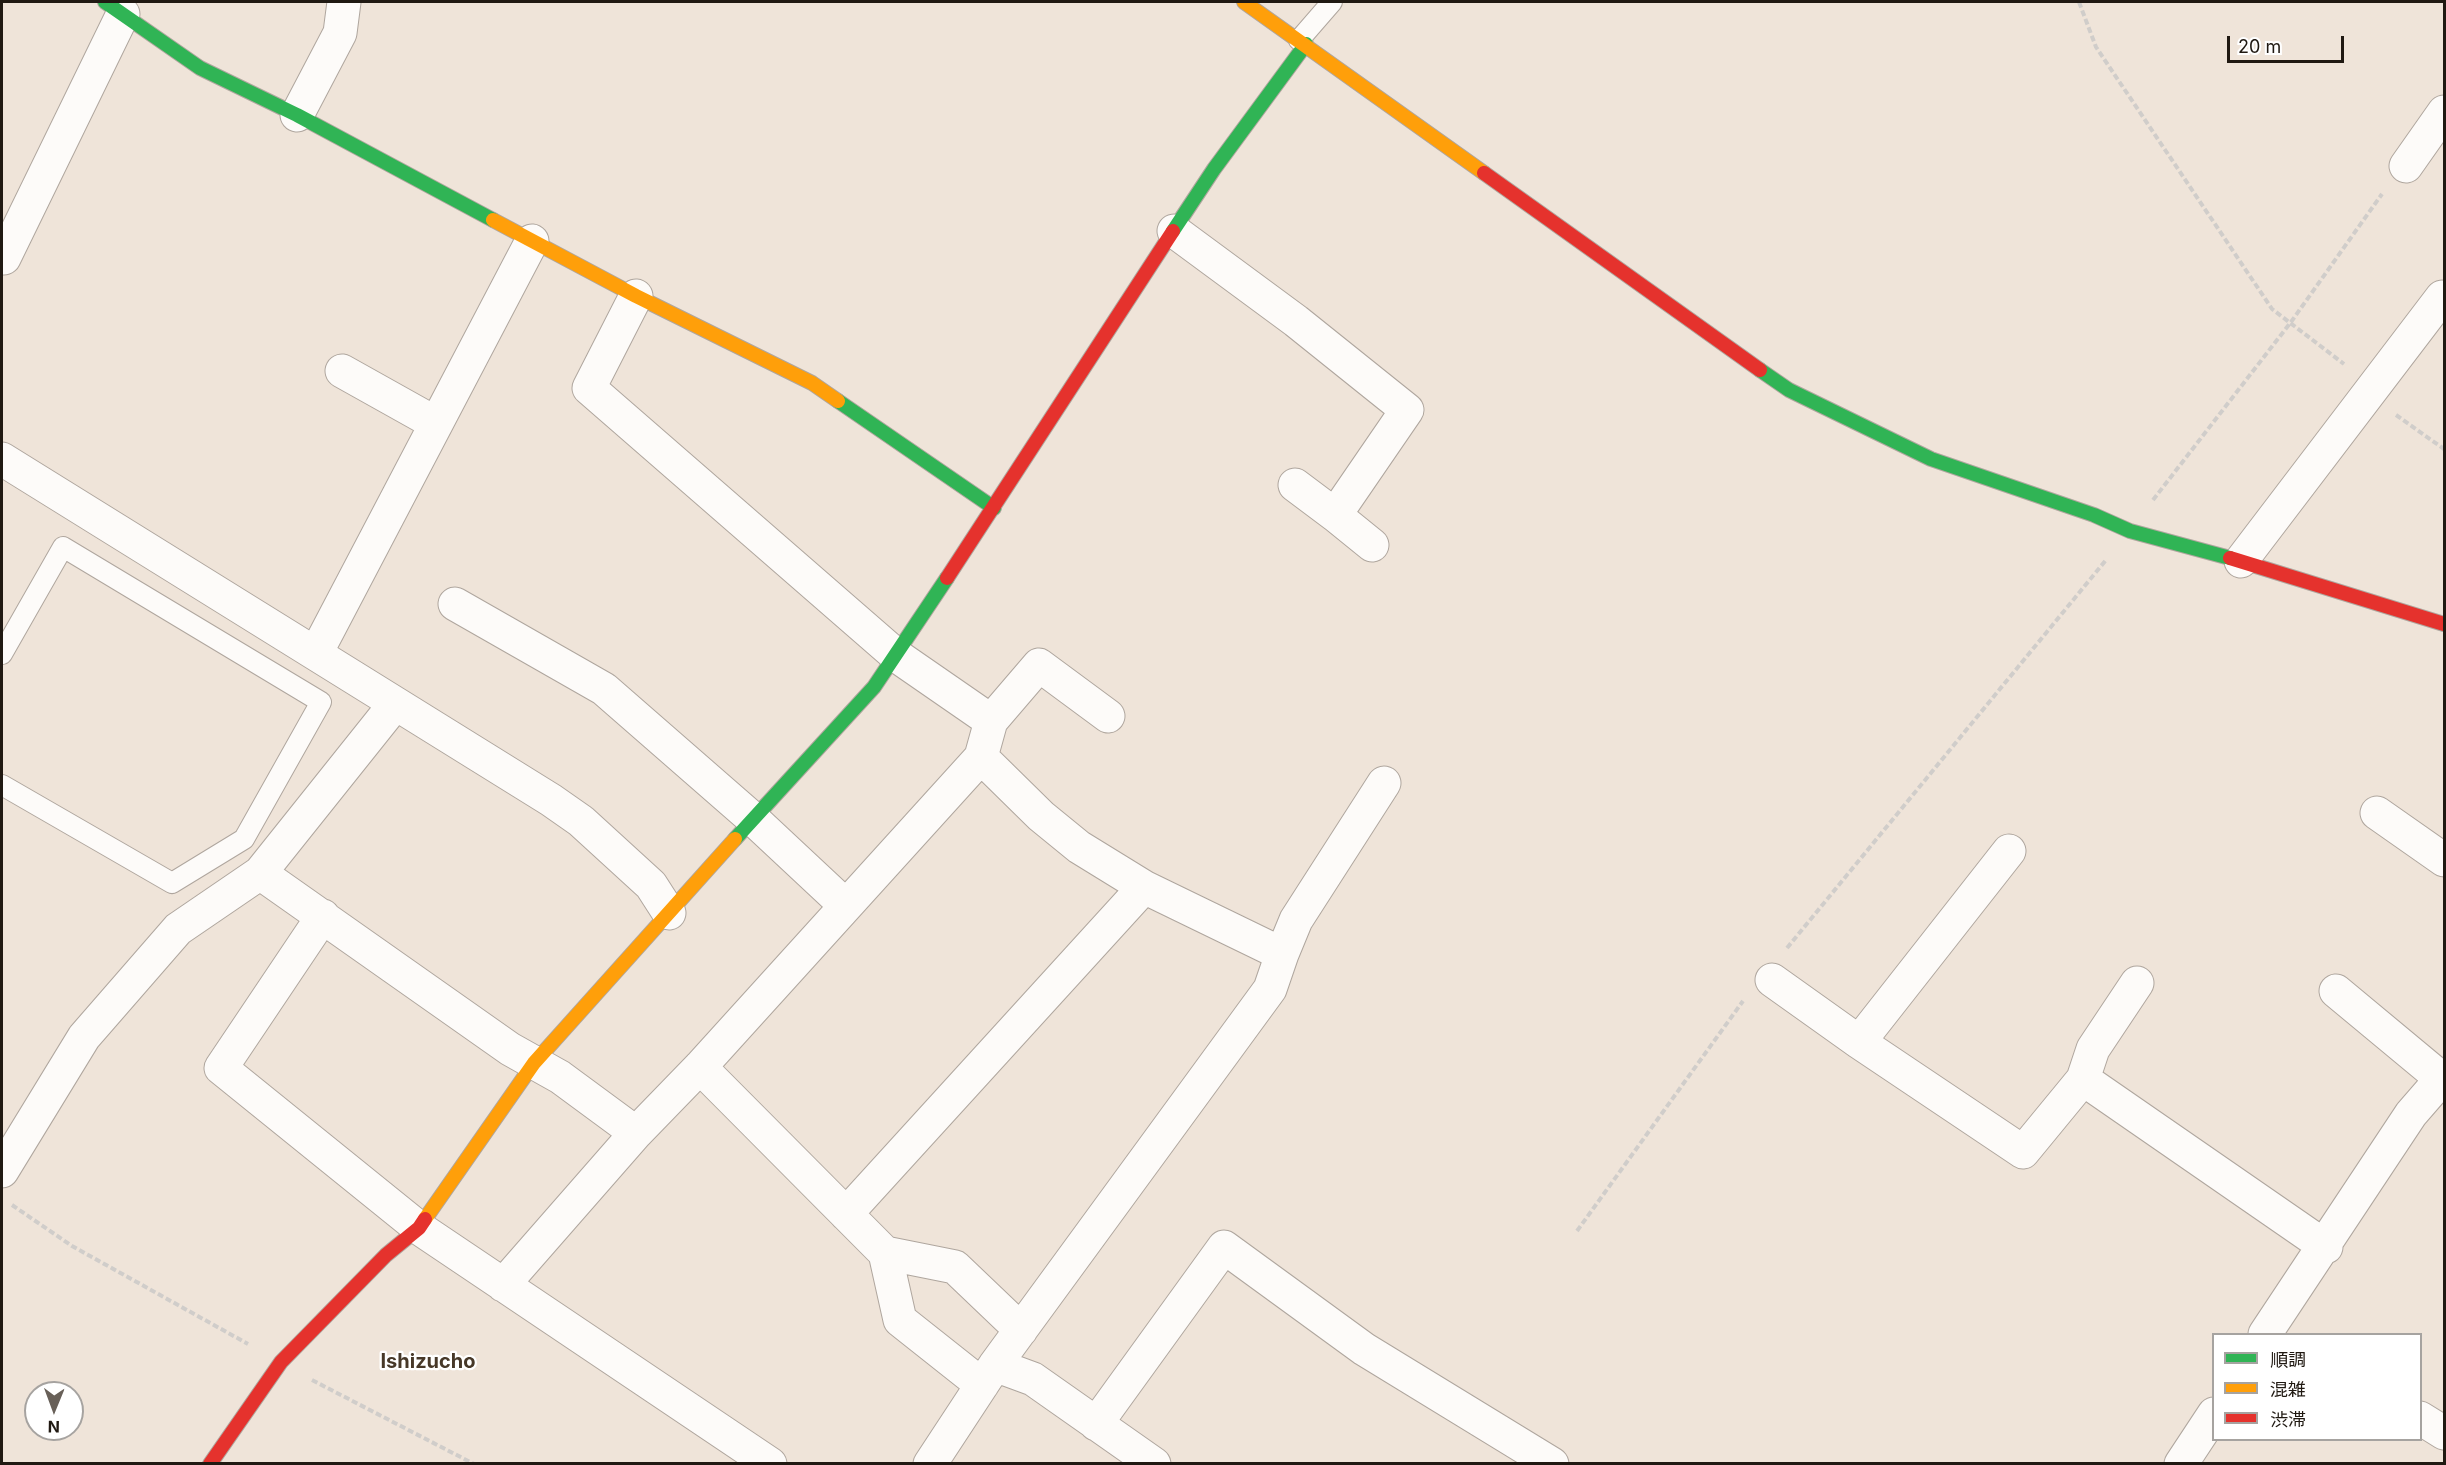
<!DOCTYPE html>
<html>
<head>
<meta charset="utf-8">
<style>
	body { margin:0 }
	#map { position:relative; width:2446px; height:1465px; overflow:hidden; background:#efe4d9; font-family:Inter,"Noto Sans JP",sans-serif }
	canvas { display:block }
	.frame { position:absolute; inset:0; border:3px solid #201912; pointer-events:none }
	.legend { position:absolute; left:2212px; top:1333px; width:210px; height:108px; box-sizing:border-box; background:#fff; border:2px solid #a6a3a0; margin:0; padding:8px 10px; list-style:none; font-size:18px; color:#201912 }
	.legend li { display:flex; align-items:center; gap:12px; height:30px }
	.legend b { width:30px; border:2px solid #a6a3a0 }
	.north { position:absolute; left:24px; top:1381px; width:60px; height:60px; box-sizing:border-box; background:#fff; border:2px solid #a6a3a0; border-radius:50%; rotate:181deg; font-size:16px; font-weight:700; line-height:24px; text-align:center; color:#201912 }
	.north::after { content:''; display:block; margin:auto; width:21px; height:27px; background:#686058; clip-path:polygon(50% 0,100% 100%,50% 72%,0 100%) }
	.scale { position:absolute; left:2227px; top:36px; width:117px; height:27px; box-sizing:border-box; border:3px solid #201912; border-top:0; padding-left:8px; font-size:18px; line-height:21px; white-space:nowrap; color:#201912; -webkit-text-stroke:4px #fff; paint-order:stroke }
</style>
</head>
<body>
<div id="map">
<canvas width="2446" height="1465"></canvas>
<div class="frame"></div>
<ul class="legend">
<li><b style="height:8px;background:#30b455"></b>順調</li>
<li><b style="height:8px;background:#ff9f0a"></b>混雑</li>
<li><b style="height:8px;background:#e5322d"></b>渋滞</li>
</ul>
<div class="north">N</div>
<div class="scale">20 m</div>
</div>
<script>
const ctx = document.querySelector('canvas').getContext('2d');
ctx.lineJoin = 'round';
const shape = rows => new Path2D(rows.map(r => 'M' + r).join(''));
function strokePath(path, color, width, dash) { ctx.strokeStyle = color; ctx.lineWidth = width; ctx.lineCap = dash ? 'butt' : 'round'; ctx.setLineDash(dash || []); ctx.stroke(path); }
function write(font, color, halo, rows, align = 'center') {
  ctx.font = font + ' Inter,sans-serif'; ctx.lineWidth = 4.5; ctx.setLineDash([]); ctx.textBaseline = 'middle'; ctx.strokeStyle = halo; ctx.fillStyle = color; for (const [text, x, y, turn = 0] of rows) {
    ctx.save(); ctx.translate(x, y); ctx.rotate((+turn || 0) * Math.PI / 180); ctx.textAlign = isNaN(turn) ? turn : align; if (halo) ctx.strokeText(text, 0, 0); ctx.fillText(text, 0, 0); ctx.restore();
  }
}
const lane = shape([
	[1299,40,1332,2],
	[2,654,63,547,321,702,244,839,172,883,2,785]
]);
const street = shape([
	[297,115,340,33,344,2],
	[2406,166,2444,112],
	[1174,231,1296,321,1407,410,1335,515,1372,545],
	[4,258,123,14],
	[342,371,435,423],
	[2,459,551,800,581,821,651,885,669,913],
	[1295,485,1335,515],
	[2241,561,2442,297,2444,299],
	[455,604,604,689,753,819,845,905],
	[316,653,532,241],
	[991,721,1039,665,1108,716],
	[2377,813,2444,860],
	[260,873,510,1049,560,1077,636,1133],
	[323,916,221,1068,419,1228,770,1464],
	[1282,954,1296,920,1384,783],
	[1772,980,1859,1042,2023,1152,2083,1079,2326,1247],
	[2336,991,2442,1079],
	[1859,1042,2009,851],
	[700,1067,885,1253,955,1267,1021,1330],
	[2083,1079,2093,1049,2137,983],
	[2,1171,84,1037,178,929,260,873,395,704],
	[846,1214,1144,887],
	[885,1253,900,1320,982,1385],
	[503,1285,636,1133,700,1067,981,757,991,721,897,656,589,388,636,296],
	[2265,1334,2411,1114,2444,1076],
	[995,1365,1033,1379,1154,1464],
	[2420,1418,2444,1433],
	[1096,1424,1224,1247,1364,1349,1552,1464],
	[930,1464,995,1365,1270,989,1282,954,1144,887,1079,847,1041,816,981,757],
	[2181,1464,2214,1414]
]);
const fast = shape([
	[105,2,200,68,297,115,493,220],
	[1173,231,1214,169,1306,44],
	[1760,370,1789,390,1931,459,2094,515,2130,531,2230,558],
	[838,401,994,508],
	[735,839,874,687,947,578]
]);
const slow = shape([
	[1244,2,1484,173],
	[493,220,636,296,812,383,838,401],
	[425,1219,534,1063,735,839]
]);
const jam = shape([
	[1484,173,1760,370],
	[2230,558,2444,624],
	[947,578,1173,231],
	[210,1464,281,1362,386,1255,419,1228,425,1219]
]);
strokePath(lane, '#afa69e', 22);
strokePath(street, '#afa69e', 35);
strokePath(fast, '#afa69e', 16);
strokePath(slow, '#afa69e', 16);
strokePath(jam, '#afa69e', 16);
strokePath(shape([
	[2079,2,2096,47,2272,309,2344,364],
	[2396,415,2444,449],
	[2153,500,2291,322,2382,194],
	[1787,948,2106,560],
	[12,1205,72,1246,248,1344],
	[1577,1231,1743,1001],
	[312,1380,474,1464]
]), '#d0cdca', 4, [6, 3]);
strokePath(lane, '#fdfbf9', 20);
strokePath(street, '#fdfbf9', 33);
strokePath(fast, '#30b455', 14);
strokePath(slow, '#ff9f0a', 14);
strokePath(jam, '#e5322d', 14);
write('bold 20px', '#473828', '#fff', [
	["Ishizucho",428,1362]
]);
</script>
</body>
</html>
